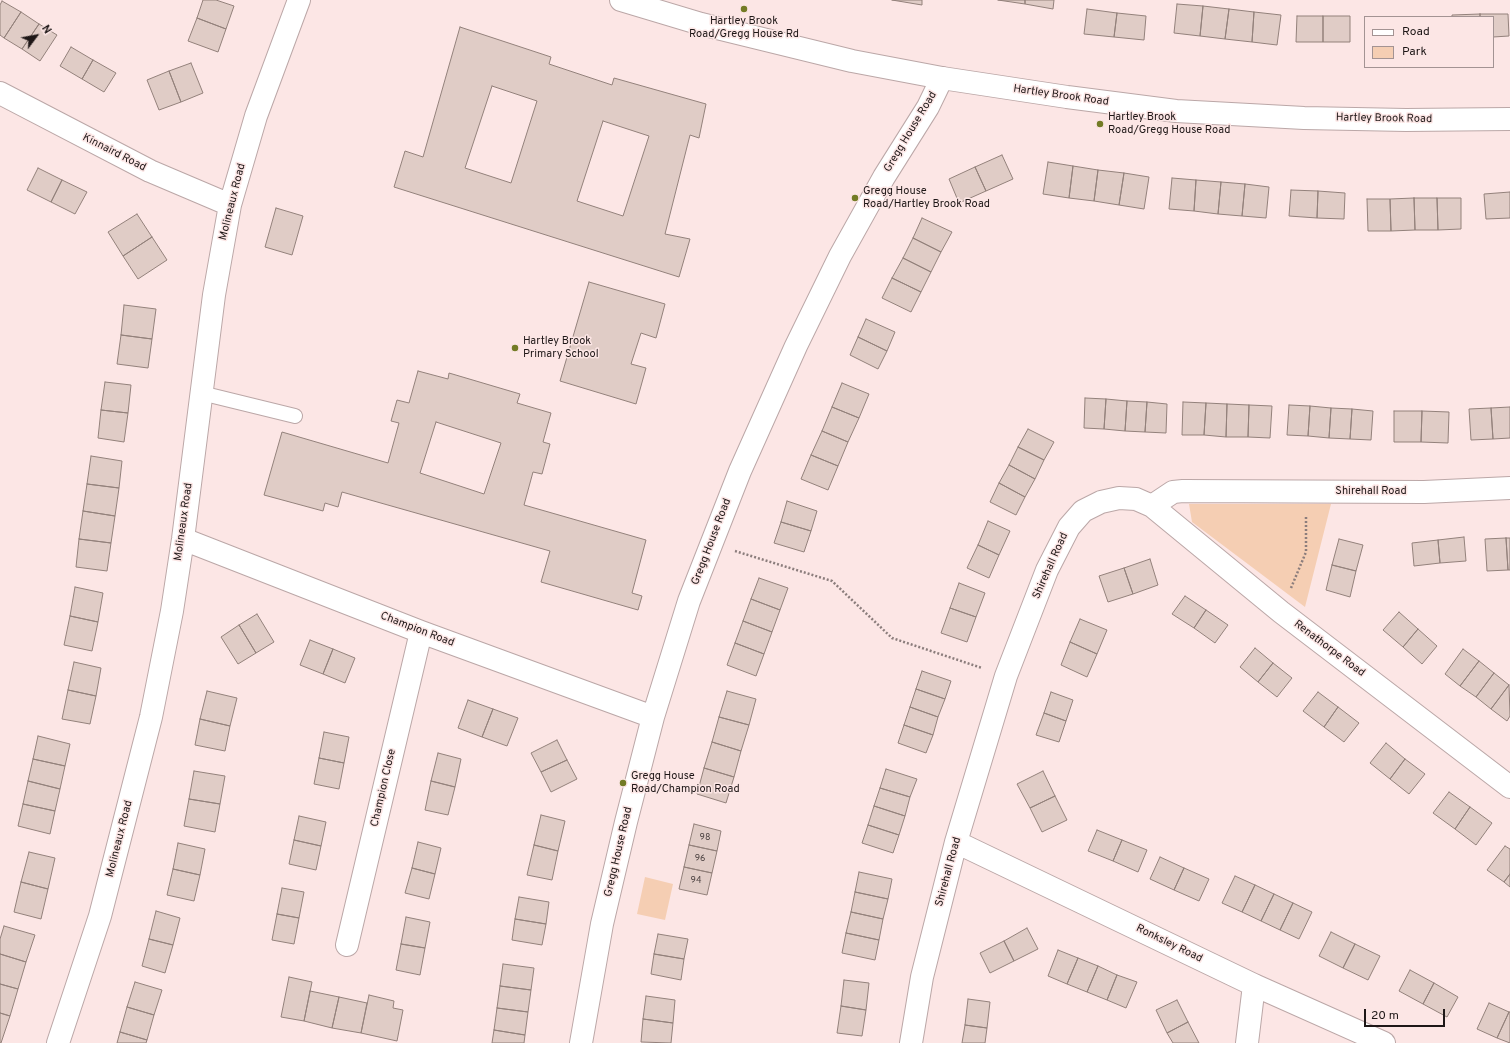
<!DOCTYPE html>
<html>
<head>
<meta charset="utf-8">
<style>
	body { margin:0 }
	#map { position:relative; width:1510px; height:1043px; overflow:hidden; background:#fce6e5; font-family:Overpass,sans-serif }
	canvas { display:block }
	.legend { position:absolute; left:1364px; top:16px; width:130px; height:52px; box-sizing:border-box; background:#fce6e5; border:1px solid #a39393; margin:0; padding:5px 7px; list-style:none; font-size:12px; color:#1e1717 }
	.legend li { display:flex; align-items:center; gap:8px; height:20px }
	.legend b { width:20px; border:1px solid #a39393 }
	.north { position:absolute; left:16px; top:16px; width:40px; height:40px; -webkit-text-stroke:3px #fce6e5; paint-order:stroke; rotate:58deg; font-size:11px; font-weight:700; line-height:16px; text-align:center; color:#1e1717 }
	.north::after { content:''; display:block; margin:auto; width:14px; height:18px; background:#1e1717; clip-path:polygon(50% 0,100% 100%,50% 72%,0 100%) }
	.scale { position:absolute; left:1364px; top:1009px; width:81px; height:18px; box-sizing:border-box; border:2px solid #1e1717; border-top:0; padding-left:5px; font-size:12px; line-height:14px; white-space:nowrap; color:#1e1717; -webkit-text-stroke:3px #fce6e5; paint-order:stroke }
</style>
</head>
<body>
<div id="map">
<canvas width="1510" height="1043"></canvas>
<ul class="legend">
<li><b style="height:5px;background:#fff"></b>Road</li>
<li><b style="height:11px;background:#f5ceb3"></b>Park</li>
</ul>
<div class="north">N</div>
<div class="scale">20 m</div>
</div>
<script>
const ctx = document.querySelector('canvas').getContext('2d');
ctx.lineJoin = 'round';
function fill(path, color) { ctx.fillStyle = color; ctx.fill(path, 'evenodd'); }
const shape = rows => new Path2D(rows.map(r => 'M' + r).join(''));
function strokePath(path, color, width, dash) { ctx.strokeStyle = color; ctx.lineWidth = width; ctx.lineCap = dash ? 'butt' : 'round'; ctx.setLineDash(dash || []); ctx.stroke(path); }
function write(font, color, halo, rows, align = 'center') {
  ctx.font = font + ' Overpass,sans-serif'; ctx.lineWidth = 3; ctx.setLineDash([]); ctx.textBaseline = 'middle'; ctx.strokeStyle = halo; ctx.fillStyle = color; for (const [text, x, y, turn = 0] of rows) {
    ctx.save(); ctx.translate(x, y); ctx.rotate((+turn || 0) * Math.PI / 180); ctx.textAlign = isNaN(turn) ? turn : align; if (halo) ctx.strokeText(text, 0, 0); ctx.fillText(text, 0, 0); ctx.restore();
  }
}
fill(shape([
	[1189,504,1331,504,1305,607,1192,522],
	[645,877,673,884,665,920,637,914]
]), '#f5ceb3');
const building = shape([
	[203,0,216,0,234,6,226,29,197,18,203,0],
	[892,0,922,0,922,5,892,0],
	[998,0,1025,0,1025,4,998,0],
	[1025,0,1054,0,1053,9,1025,4,1025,0],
	[2,1,21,12,4,38,0,35,0,5,2,1],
	[1177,4,1203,6,1200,36,1174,33,1177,4],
	[1203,6,1229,9,1225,39,1200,36,1203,6],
	[1087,9,1117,13,1114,37,1084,34,1087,9],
	[1229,9,1254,12,1252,42,1225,39,1229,9],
	[21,12,39,24,22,49,4,38,21,12],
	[1254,12,1281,15,1277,45,1252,42,1254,12],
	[1117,13,1146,16,1144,40,1114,37,1117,13],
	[1480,14,1508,14,1509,36,1493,37,1493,17,1480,17,1480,14],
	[1480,14,1480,17,1452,17,1452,15,1480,14],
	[1297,16,1323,16,1323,42,1296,42,1297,16],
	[1323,16,1350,16,1350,42,1323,42,1323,16],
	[197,18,226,29,218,52,188,41,197,18],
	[39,24,57,35,40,61,22,49,39,24],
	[460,27,551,57,549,64,612,85,614,78,706,104,699,138,690,135,665,234,690,239,679,277,394,187,405,151,423,157,460,27],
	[492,86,537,101,511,183,465,168,492,86],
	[603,121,649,136,623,216,577,201,603,121],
	[71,47,93,60,82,79,60,66,71,47],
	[93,60,116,73,104,92,82,79,93,60],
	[191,63,203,93,181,102,169,71,191,63],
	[169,71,181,102,159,110,147,80,169,71],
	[1002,155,1013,179,986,191,975,167,1002,155],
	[1048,162,1073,166,1069,198,1043,194,1048,162],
	[1073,166,1098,170,1094,201,1069,198,1073,166],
	[975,167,986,191,959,203,949,179,975,167],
	[38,168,62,180,51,202,27,190,38,168],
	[1098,170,1124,173,1119,205,1094,201,1098,170],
	[1124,173,1149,177,1144,209,1119,205,1124,173],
	[1172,178,1196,180,1194,211,1169,209,1172,178],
	[62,180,87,192,75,214,51,202,62,180],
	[1196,180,1221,182,1218,214,1194,211,1196,180],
	[1221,182,1245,184,1242,216,1218,214,1221,182],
	[1245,184,1269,187,1266,218,1242,216,1245,184],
	[1291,190,1318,191,1317,218,1289,216,1291,190],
	[1318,191,1345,193,1344,219,1317,218,1318,191],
	[1510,192,1510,218,1486,219,1484,194,1510,192],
	[1414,198,1437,198,1438,230,1415,230,1414,198],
	[1414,198,1415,230,1391,231,1390,199,1414,198],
	[1437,198,1461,198,1461,229,1438,230,1437,198],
	[1367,199,1390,199,1391,231,1368,231,1367,199],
	[276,208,303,216,292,255,265,247,276,208],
	[137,214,152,237,123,256,108,232,137,214],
	[922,218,952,232,941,252,913,238,922,218],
	[152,237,167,260,138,279,123,256,152,237],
	[913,238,941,252,931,272,903,258,913,238],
	[903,258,931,272,921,292,892,278,903,258],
	[892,278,921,292,911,312,882,298,892,278],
	[589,282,665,304,656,338,641,333,631,364,646,368,636,404,560,381,589,282],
	[124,305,156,309,152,339,121,335,124,305],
	[866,319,895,332,887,351,858,337,866,319],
	[121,335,152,339,148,368,117,364,121,335],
	[858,337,887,351,878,369,850,355,858,337],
	[418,371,448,379,449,373,520,394,517,403,551,413,543,442,550,444,542,474,533,472,524,505,646,540,632,593,642,596,638,610,541,582,550,551,342,492,338,507,325,503,323,511,264,495,282,432,388,463,399,423,391,421,397,400,409,403,418,371],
	[436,422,501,443,484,494,420,473,436,422],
	[105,382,131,385,128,413,101,410,105,382],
	[842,383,869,394,859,418,832,407,842,383],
	[1085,398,1106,399,1104,429,1084,428,1085,398],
	[1106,399,1127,401,1125,431,1104,429,1106,399],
	[1127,401,1147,402,1145,432,1125,431,1127,401],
	[1147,402,1167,404,1166,433,1145,432,1147,402],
	[1183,402,1206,403,1204,435,1182,435,1183,402],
	[1206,403,1227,404,1226,437,1204,435,1206,403],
	[1227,404,1249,405,1248,437,1226,437,1227,404],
	[1249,405,1272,406,1270,438,1248,437,1249,405],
	[1289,405,1310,406,1308,436,1287,435,1289,405],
	[1310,406,1331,408,1329,438,1308,436,1310,406],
	[832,407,859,418,848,442,822,431,832,407],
	[1510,407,1510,438,1493,439,1491,408,1510,407],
	[1331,408,1352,409,1350,439,1329,438,1331,408],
	[1491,408,1493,439,1471,440,1469,409,1491,408],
	[1352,409,1373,411,1371,440,1350,439,1352,409],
	[101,410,128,413,124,442,98,438,101,410],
	[1394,411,1422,411,1421,442,1394,442,1394,411],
	[1422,411,1449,412,1448,443,1421,442,1422,411],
	[1028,429,1054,442,1044,460,1018,447,1028,429],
	[822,431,848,442,838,466,811,455,822,431],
	[1018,447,1044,460,1035,479,1009,465,1018,447],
	[811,455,838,466,828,490,801,479,811,455],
	[91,456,122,461,119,488,87,484,91,456],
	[1009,465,1035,479,1025,497,999,483,1009,465],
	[999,483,1025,497,1016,515,990,502,999,483],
	[87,484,119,488,115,516,83,511,87,484],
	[787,501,817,511,811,531,781,522,787,501],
	[83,511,115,516,111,543,79,539,83,511],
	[988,521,1010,531,999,555,978,545,988,521],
	[781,522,811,531,804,552,774,543,781,522],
	[1464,537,1466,561,1440,563,1438,540,1464,537],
	[1506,538,1508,570,1487,571,1485,539,1506,538],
	[1506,538,1510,538,1510,570,1508,570,1506,538],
	[79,539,111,543,107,571,76,567,79,539],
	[1339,539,1363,545,1356,571,1332,565,1339,539],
	[1438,540,1440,563,1414,566,1412,543,1438,540],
	[978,545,999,555,989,578,967,568,978,545],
	[1150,559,1158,585,1133,594,1124,568,1150,559],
	[1332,565,1356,571,1350,597,1326,590,1332,565],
	[1124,568,1133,594,1108,602,1099,576,1124,568],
	[759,578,788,588,780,610,751,599,759,578],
	[959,583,985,593,976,617,950,608,959,583],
	[75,587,103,593,98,622,70,616,75,587],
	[1185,596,1206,610,1194,628,1172,614,1185,596],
	[751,599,780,610,772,632,743,621,751,599],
	[950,608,976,617,967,642,941,633,950,608],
	[1206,610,1228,625,1215,643,1194,628,1206,610],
	[1399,612,1418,629,1403,647,1383,630,1399,612],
	[257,614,274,642,256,653,239,625,257,614],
	[70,616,98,622,92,651,64,645,70,616],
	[1080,619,1107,630,1097,654,1070,642,1080,619],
	[743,621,772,632,764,654,735,643,743,621],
	[239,625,256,653,238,664,221,637,239,625],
	[1418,629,1437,646,1422,664,1403,647,1418,629],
	[310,640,333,649,323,674,300,665,310,640],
	[1070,642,1097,654,1087,677,1061,665,1070,642],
	[735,643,764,654,756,676,727,665,735,643],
	[1255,648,1273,663,1258,682,1240,667,1255,648],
	[333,649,355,658,345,683,323,674,333,649],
	[1463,649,1479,661,1460,686,1445,674,1463,649],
	[1479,661,1494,673,1476,697,1460,686,1479,661],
	[74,662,101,668,96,696,68,690,74,662],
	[1273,663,1292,678,1277,697,1258,682,1273,663],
	[922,671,951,681,945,699,916,689,922,671],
	[1494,673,1509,685,1491,709,1476,697,1494,673],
	[1509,685,1510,716,1507,721,1491,709,1509,685],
	[916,689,945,699,938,717,910,707,916,689],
	[68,690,96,696,90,724,62,719,68,690],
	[207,691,237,698,230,726,200,719,207,691],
	[727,691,756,699,749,725,719,717,727,691],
	[1051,692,1073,700,1066,721,1044,713,1051,692],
	[1318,692,1338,707,1324,727,1303,711,1318,692],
	[468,700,493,709,482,737,458,728,468,700],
	[910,707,938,717,933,735,904,725,910,707],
	[1338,707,1359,723,1344,742,1324,727,1338,707],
	[493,709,518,718,507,746,482,737,493,709],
	[1044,713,1066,721,1059,742,1036,735,1044,713],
	[719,717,749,725,741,751,712,742,719,717],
	[200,719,230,726,225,751,195,745,200,719],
	[904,725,933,735,926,753,898,743,904,725],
	[324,732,349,737,344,763,319,758,324,732],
	[38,736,70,744,65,766,33,759,38,736],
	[557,740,567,760,541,772,531,753,557,740],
	[712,742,741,751,734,777,704,768,712,742],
	[1386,743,1405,759,1390,779,1370,763,1386,743],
	[438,753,461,759,455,787,431,781,438,753],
	[319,758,344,763,339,789,314,784,319,758],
	[33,759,65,766,60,789,28,781,33,759],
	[1405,759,1425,774,1409,794,1390,779,1405,759],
	[567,760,577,779,551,792,541,772,567,760],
	[704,768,734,777,726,803,697,794,704,768],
	[886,769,917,779,910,797,880,788,886,769],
	[194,771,225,776,220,804,189,799,194,771],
	[1043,771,1055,796,1030,808,1017,784,1043,771],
	[28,781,60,789,55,811,23,804,28,781],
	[431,781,455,787,448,815,425,810,431,781],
	[880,788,910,797,905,816,874,806,880,788],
	[1449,792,1470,807,1455,829,1433,813,1449,792],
	[1055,796,1067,820,1042,832,1030,808,1055,796],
	[189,799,220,804,215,832,184,826,189,799],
	[23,804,55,811,50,834,18,826,23,804],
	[874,806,905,816,899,835,868,825,874,806],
	[1470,807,1492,823,1476,845,1455,829,1470,807],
	[541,815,565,821,558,851,534,845,541,815],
	[299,816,326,822,321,846,294,840,299,816],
	[694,824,721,831,717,851,689,845,694,824],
	[868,825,899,835,893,853,862,843,868,825],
	[1097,830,1122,840,1113,861,1088,851,1097,830],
	[294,840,321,846,316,870,289,864,294,840],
	[1122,840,1147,850,1138,872,1113,861,1122,840],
	[418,842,441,848,435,874,412,868,418,842],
	[178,843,205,849,200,875,173,869,178,843],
	[534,845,558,851,552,880,527,875,534,845],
	[689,845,717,851,712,873,684,867,689,845],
	[1505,846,1510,849,1510,874,1504,882,1487,870,1505,846],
	[29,852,55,858,48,889,21,882,29,852],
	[1160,857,1184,868,1174,890,1150,879,1160,857],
	[684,867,712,873,707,895,679,889,684,867],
	[412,868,435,874,429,899,405,893,412,868],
	[1184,868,1209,879,1199,901,1174,890,1184,868],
	[173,869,200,875,194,901,167,895,173,869],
	[859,872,892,879,888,899,855,892,859,872],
	[1510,874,1510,887,1504,882,1510,874],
	[1235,876,1255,885,1242,912,1222,903,1235,876],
	[21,882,48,889,41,919,14,912,21,882],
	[1255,885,1274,894,1261,921,1242,912,1255,885],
	[282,888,304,892,299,918,277,914,282,888],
	[855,892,888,899,883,919,851,912,855,892],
	[1274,894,1293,903,1280,930,1261,921,1274,894],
	[519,897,549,902,546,924,515,919,519,897],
	[1293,903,1312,912,1299,939,1280,930,1293,903],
	[156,911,180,918,173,945,149,939,156,911],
	[851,912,883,919,879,940,846,933,851,912],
	[277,914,299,918,294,944,272,940,277,914],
	[406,917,430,922,425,948,401,944,406,917],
	[515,919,546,924,542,945,512,940,515,919],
	[4,926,35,935,26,962,0,954,0,939,4,926],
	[1027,928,1038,949,1014,961,1004,941,1027,928],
	[1331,932,1355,944,1343,968,1319,956,1331,932],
	[846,933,879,940,875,960,842,953,846,933],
	[658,934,688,939,684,959,654,954,658,934],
	[149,939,173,945,165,973,142,966,149,939],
	[1004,941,1014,961,990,973,980,953,1004,941],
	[401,944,425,948,420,975,396,970,401,944],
	[1355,944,1380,956,1368,980,1343,968,1355,944],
	[1058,950,1078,958,1067,984,1048,976,1058,950],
	[0,954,26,962,18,989,0,984,0,954],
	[654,954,684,959,681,980,651,974,654,954],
	[1078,958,1098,966,1087,992,1067,984,1078,958],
	[503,964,534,968,531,990,500,986,503,964],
	[1098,966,1117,975,1107,1000,1087,992,1098,966],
	[1410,970,1434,983,1423,1004,1399,991,1410,970],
	[1117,975,1137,982,1126,1008,1107,1000,1117,975],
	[289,977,312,982,304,1021,281,1017,289,977],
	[844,980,869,983,866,1010,841,1006,844,980],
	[135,982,162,990,154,1015,127,1007,135,982],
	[1434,983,1458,997,1447,1017,1423,1004,1434,983],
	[0,984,18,989,10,1016,0,1013,0,984],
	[500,986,531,990,528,1012,497,1008,500,986],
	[310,991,339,997,332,1028,304,1021,310,991],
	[369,995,394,1001,393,1008,403,1010,397,1041,361,1033,369,995],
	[646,996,675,1000,673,1023,643,1019,646,996],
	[339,997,367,1003,361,1033,332,1028,339,997],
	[968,999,990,1002,987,1028,965,1025,968,999],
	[1177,1000,1188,1022,1167,1033,1156,1010,1177,1000],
	[1489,1003,1509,1012,1497,1038,1477,1029,1489,1003],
	[841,1006,866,1010,862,1036,837,1033,841,1006],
	[127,1007,154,1015,147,1040,120,1032,127,1007],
	[497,1008,528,1012,525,1035,494,1030,497,1008],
	[1509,1012,1510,1012,1510,1043,1497,1038,1509,1012],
	[0,1013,10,1016,1,1043,0,1043,0,1013],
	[643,1019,673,1023,671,1043,641,1042,643,1019],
	[1188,1022,1199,1043,1173,1043,1167,1033,1188,1022],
	[965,1025,987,1028,985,1043,962,1043,965,1025],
	[494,1030,525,1035,524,1043,492,1043,494,1030],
	[120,1032,147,1040,146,1043,117,1043,120,1032]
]);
fill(building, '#e0ccc6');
strokePath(building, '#93817b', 1);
const service = shape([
	[201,393,295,416]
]);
const minor = shape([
	[0,93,150,171,230,205],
	[1152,506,1173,492,1183,491,1424,492,1510,488],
	[183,539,421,632,653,717],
	[956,842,1254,985,1384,1043],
	[347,945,421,632],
	[58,1043,100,916,151,717,172,611,183,539,214,295,230,205,256,116,299,0],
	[581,1043,602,924,626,822,653,717,689,601,740,471,796,346,840,256,884,177,928,107,942,78],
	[911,1043,922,977,956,842,1006,676,1047,570,1069,527,1083,511,1101,502,1119,498,1136,499,1152,506,1281,612,1510,787],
	[1247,1043,1254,985]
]);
const tertiary = shape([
	[621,0,701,24,852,61,942,78,1067,97,1176,111,1304,118,1406,120,1510,119]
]);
strokePath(service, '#bba7a7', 16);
strokePath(minor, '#bba7a7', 24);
strokePath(tertiary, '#bba7a7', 24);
strokePath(shape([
	[735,551,832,581,892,638,982,668],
	[1291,588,1306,552,1306,516]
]), '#8b7d7c', 2.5, [2, 2]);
strokePath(service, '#fff', 14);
strokePath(minor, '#fff', 22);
strokePath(tertiary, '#fff', 22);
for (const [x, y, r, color] of [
	[744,9,4,"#737b25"],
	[1100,124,4,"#737b25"],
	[855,198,4,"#737b25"],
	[515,348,4,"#737b25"],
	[623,783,4,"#737b25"]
]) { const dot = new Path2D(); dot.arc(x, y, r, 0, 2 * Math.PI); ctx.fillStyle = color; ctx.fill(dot); strokePath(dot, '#fce6e5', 1.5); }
write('9px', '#4e4443', null, [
	["98",705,838],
	["96",700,859],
	["94",696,881]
]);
write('11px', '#1e1717', '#fce6e5', [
	["Hartley Brook",744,22,"center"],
	["Road/Gregg House Rd",744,35,"center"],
	["Hartley Brook",1108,118],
	["Road/Gregg House Road",1108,131],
	["Gregg House",863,192],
	["Road/Hartley Brook Road",863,205],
	["Hartley Brook",523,342],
	["Primary School",523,355],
	["Gregg House",631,777],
	["Road/Champion Road",631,790]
], 'left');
write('11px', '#1e1717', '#fce6e5', [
	["Hartley Brook Road",1061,96,8],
	["Hartley Brook Road",1384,119,1],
	["Gregg House Road",911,132,-59],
	["Kinnaird Road",114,153,27],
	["Molineaux Road",233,202,-76],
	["Shirehall Road",1371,492],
	["Molineaux Road",184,522,-82],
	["Gregg House Road",712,542,-69],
	["Shirehall Road",1051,566,-66],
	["Champion Road",417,630,21],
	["Renathorpe Road",1329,649,37],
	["Champion Close",384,788,-77],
	["Molineaux Road",120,839,-76],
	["Gregg House Road",619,852,-77],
	["Shirehall Road",949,872,-75],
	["Ronksley Road",1169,944,26]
]);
</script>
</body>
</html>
